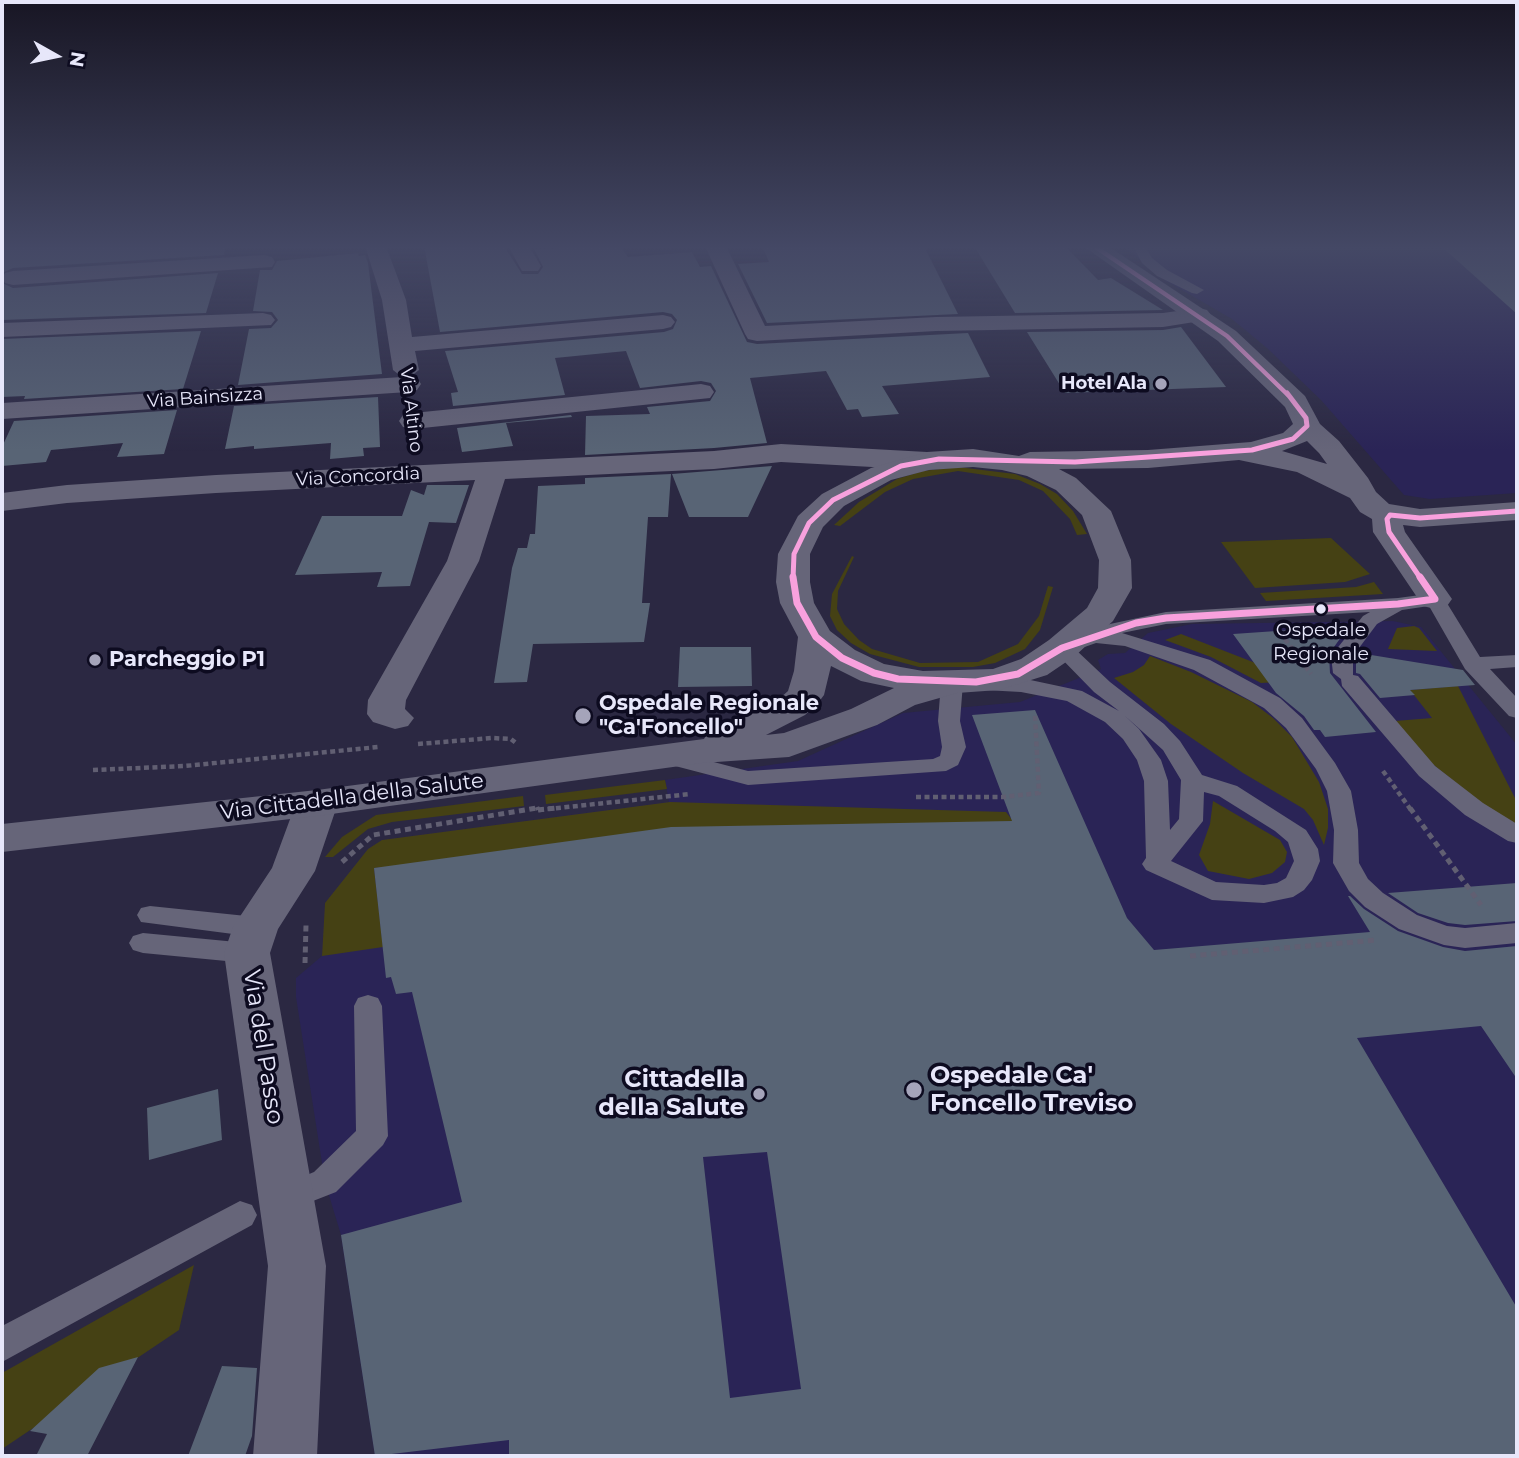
<!DOCTYPE html>
<html>
<head>
<meta charset="utf-8">
<style>
	body { margin:0 }
	#map { position:relative; width:1519px; height:1458px; overflow:hidden; background:#2b2842; font-family:Montserrat,sans-serif }
	canvas { display:block }
	.frame { position:absolute; inset:0; border:4px solid #e7e7fa; pointer-events:none }
	.north { position:absolute; left:21px; top:21px; width:70px; height:70px; -webkit-text-stroke:5px #0d0b20; paint-order:stroke; rotate:99deg; font-size:19px; font-weight:700; line-height:28px; text-align:center; color:#e7e7fa }
	.north::after { content:''; display:block; margin:auto; width:24px; height:32px; background:#e7e7fa; clip-path:polygon(50% 0,100% 100%,50% 72%,0 100%) }
</style>
</head>
<body>
<div id="map">
<canvas width="1519" height="1458"></canvas>
<div class="frame"></div>
<div class="north">N</div>
</div>
<script>
const ctx = document.querySelector('canvas').getContext('2d');
ctx.lineJoin = 'round';
function fill(path, color) { ctx.fillStyle = color; ctx.fill(path, 'evenodd'); }
const shape = rows => new Path2D(rows.map(r => 'M' + r).join(''));
function strokePath(path, color, width, dash) { ctx.strokeStyle = color; ctx.lineWidth = width; ctx.lineCap = dash ? 'butt' : 'round'; ctx.setLineDash(dash || []); ctx.stroke(path); }
function write(font, color, halo, rows, align = 'center') {
  ctx.font = font + ' Montserrat,sans-serif'; ctx.lineWidth = 7; ctx.setLineDash([]); ctx.textBaseline = 'middle'; ctx.strokeStyle = halo; ctx.fillStyle = color; for (const [text, x, y, turn = 0] of rows) {
    ctx.save(); ctx.translate(x, y); ctx.rotate((+turn || 0) * Math.PI / 180); ctx.textAlign = isNaN(turn) ? turn : align; if (halo) ctx.strokeText(text, 0, 0); ctx.fillText(text, 0, 0); ctx.restore();
  }
}
fill(shape([
	[1123,246,1517,246,1517,493,1430,499,1404,495,1321,400,1267,348,1232,319,1163,279],
	[1393,621,1421,627,1517,745,1517,1456,375,1456,341,1235,325,1182,296,997,296,978,322,956,325,903,368,849,382,840,669,802,665,780,798,761,903,713,1020,702,1101,669,1098,660,1108,654,1125,653,1148,633,1192,624]
]), '#2a2456');
fill(shape([
	[958,467,1015,474,1040,484,1057,494,1073,511,1087,534,1077,535,1070,519,1043,491,1019,480,958,471,913,479,885,492,840,526,834,525,859,502,897,479,923,471],
	[1331,538,1370,574,1345,582,1255,588,1221,542],
	[852,556,854,557,838,591,837,609,844,624,859,640,872,649,920,663,978,662,1018,644,1039,616,1048,586,1053,587,1040,630,1025,649,995,663,973,667,919,667,870,654,851,643,837,630,830,616,832,594],
	[1374,582,1383,594,1266,601,1260,593,1356,587],
	[1414,626,1419,628,1437,651,1388,649,1397,628],
	[1181,634,1294,678,1294,681,1261,683,1211,657,1165,640],
	[1150,656,1191,672,1252,702,1273,718,1292,737,1319,782,1328,809,1328,828,1324,845,1313,820,1304,809,1243,773,1171,724,1114,678,1133,672,1144,665],
	[1458,686,1517,802,1517,826,1497,815,1431,763,1395,721,1432,718,1410,690],
	[665,780,667,789,546,804,545,795],
	[523,796,524,806,392,822,368,829,333,857,325,857,342,837,376,815],
	[1213,801,1280,840,1287,852,1285,862,1272,873,1249,879,1208,871,1199,855,1210,824],
	[670,802,1006,812,1013,821,374,868,383,947,322,956,325,903,368,849,382,840],
	[194,1265,179,1330,2,1449,2,1373]
]), '#454114');
fill(shape([
	[2,246,226,246,224,255,13,268,2,273],
	[424,246,504,246,522,274,538,274,543,267,534,249,620,246,628,257,692,252,700,267,711,266,747,342,757,344,968,333,990,377,882,386,899,414,862,417,858,409,847,410,826,371,750,378,767,443,714,448,585,455,586,416,650,414,647,407,710,401,716,391,711,383,701,381,640,388,626,351,555,358,565,395,453,406,451,393,458,392,445,351,664,332,673,329,677,320,672,314,663,312,440,332],
	[762,246,924,246,958,314,767,323,738,264,769,262],
	[974,246,1065,246,1098,280,1111,278,1163,310,1015,313],
	[1441,246,1517,246,1517,314],
	[358,253,359,256,365,255,368,263,382,374,238,385,249,329,271,328,278,320,272,312,253,311,260,270,272,270,277,261],
	[218,273,206,313,2,320,2,283,13,288],
	[1181,327,1226,387,1065,393,1027,332,1163,330],
	[201,331,183,389,24,399,25,396,2,397,2,339],
	[378,397,380,447,363,448,364,456,330,459,331,443,254,449,254,446,225,449,234,406],
	[177,410,164,454,117,457,123,443,51,450,46,462,2,466,2,447,14,421],
	[571,415,572,417,506,423,513,446,462,452,457,428],
	[772,466,748,517,689,517,672,474],
	[671,474,668,517,648,517,642,603,650,603,644,642,533,644,527,682,494,683,512,568,518,548,527,548,530,534,535,534,538,486,585,484,585,478],
	[427,485,469,485,456,523,429,522,410,586,377,587,382,572,295,575,322,516,402,516,411,490,424,495],
	[1349,626,1329,654,1330,673,1376,732,1325,737,1320,730,1314,730,1304,716,1276,693,1233,634],
	[680,647,751,647,752,686,678,687],
	[1359,653,1463,670,1475,685,1410,690,1415,695,1380,698,1360,674,1356,673,1356,657],
	[1035,710,1127,918,1154,950,1370,932,1348,896,1350,896,1364,909,1398,931,1443,947,1465,951,1517,946,1517,1079,1481,1026,1357,1038,1517,1308,1517,1456,509,1456,509,1440,375,1456,341,1235,462,1202,412,992,396,994,391,977,386,978,374,868,671,827,1012,821,972,715],
	[767,1152,801,1389,730,1398,703,1157],
	[1517,883,1517,921,1465,925,1448,923,1418,913,1388,893],
	[218,1089,222,1140,149,1160,147,1108],
	[138,1357,87,1456,36,1456,47,1434,30,1431,99,1368],
	[222,1366,257,1368,252,1436,245,1456,188,1456]
]), '#586475');
strokePath(shape([
	[1285,639,1311,674],
	[418,744,492,738,511,739,516,743],
	[93,770,185,766,378,747],
	[1383,771,1411,810],
	[916,797,1003,797,1039,793,1035,715],
	[537,807,538,810],
	[539,810,690,794]
]), '#615f72', 4.5, [5, 3.5]);
strokePath(shape([
	[1410,808,1481,905],
	[538,810,556,808],
	[342,862,373,835,537,808],
	[1190,956,1378,940],
	[305,963,306,925]
]), '#615f72', 5, [6, 4.5]);
fill(shape([
	[1133,246,1145,246,1152,258,1167,270,1204,290,1197,294,1192,293,1157,276,1142,263,1133,246],
	[1435,593,1442,595,1480,657,1517,655,1517,667,1490,669,1517,698,1517,718,1509,716,1465,669,1429,606,1402,610,1377,624,1353,656,1353,675,1358,676,1435,766,1483,803,1517,824,1517,843,1508,841,1465,815,1419,776,1342,686,1341,679,1333,673,1331,656,1363,616,1370,612,1166,624,1122,633,1210,660,1280,698,1302,718,1335,763,1351,791,1358,830,1359,863,1368,879,1383,893,1417,915,1447,926,1465,928,1517,923,1517,943,1465,948,1444,945,1399,929,1365,907,1349,891,1333,863,1334,830,1327,791,1316,769,1286,728,1264,708,1194,670,1125,646,1096,643,1076,650,1110,682,1164,724,1180,741,1202,775,1237,786,1306,830,1318,849,1320,861,1312,880,1304,890,1293,897,1264,903,1212,900,1146,870,1142,864,1146,858,1144,781,1137,760,1123,739,1105,722,1067,701,1021,692,984,690,976,688,973,683,976,678,984,676,1021,678,1082,691,1119,711,1094,692,1055,652,1051,648,1055,644,1110,624,1166,612,1398,598,1435,593],
	[1124,715,1163,750,1181,780,1179,819,1170,830,1168,781,1161,760,1139,729,1124,715],
	[1204,792,1219,796,1275,831,1288,842,1294,861,1286,878,1277,883,1264,885,1216,882,1171,861,1203,821,1204,792],
	[952,676,960,678,963,683,960,721,966,747,958,765,946,771,748,785,656,761,652,756,656,751,664,749,748,771,933,759,940,756,942,747,938,721,941,683,944,678,952,676],
	[150,906,256,917,266,920,269,927,266,934,256,937,141,922,137,915,141,908,150,906],
	[143,933,247,943,257,946,261,953,257,960,247,963,143,953,133,950,129,943,133,936,143,933],
	[368,995,378,998,382,1006,388,1136,383,1145,336,1192,313,1201,302,1197,297,1187,302,1177,314,1172,356,1131,354,1006,358,998,368,995],
	[240,1201,252,1205,257,1215,252,1225,2,1362,2,1326,240,1201]
]), '#666579');
fill(shape([
	[365,246,386,246,406,300,412,337,663,315,671,317,675,322,671,327,663,329,415,351,419,370,410,377,417,378,421,384,417,390,408,392,2,419,2,403,402,377,393,370,382,300,365,246],
	[508,246,529,246,541,266,538,271,522,271,508,246],
	[705,246,726,246,765,326,936,317,1163,313,1199,308,1207,310,1211,315,1207,320,1163,327,936,331,757,341,748,339,745,334,705,246],
	[264,255,272,257,275,262,272,267,13,285,5,283,2,278,5,273,13,271,264,255],
	[263,313,271,315,275,320,271,325,2,337,2,323,263,313],
	[701,384,710,386,714,392,710,398,413,429,403,427,399,421,403,415,413,413,701,384],
	[781,444,927,452,937,455,941,461,937,467,927,470,781,462,714,469,505,479,479,561,406,700,405,709,414,718,408,726,395,729,373,722,367,714,368,700,447,561,475,480,216,493,67,503,2,511,2,493,67,485,216,475,714,451,781,444],
	[317,790,332,794,338,803,315,871,278,929,270,953,326,1266,317,1456,253,1456,268,1266,224,953,233,927,272,868,296,803,302,794,317,790]
]), '#666579');
fill(shape([
	[1083,246,1108,246,1236,331,1305,396,1320,424,1339,441,1368,478,1376,492,1389,504,1420,509,1517,502,1517,520,1420,527,1403,525,1405,532,1452,599,1447,606,1435,609,1423,606,1373,532,1372,519,1360,512,1350,498,1297,472,1239,460,1148,468,1059,469,1076,478,1111,511,1131,560,1132,588,1113,621,1075,656,1047,675,999,690,957,693,915,705,877,725,789,757,702,763,317,816,2,852,2,824,317,790,704,739,707,734,779,699,788,691,794,671,798,637,780,603,776,582,778,554,798,516,822,494,871,468,927,452,973,449,1019,456,1030,452,1148,450,1251,442,1283,433,1293,424,1285,407,1218,341,1083,246],
	[1307,441,1319,453,1327,464,1282,451,1307,441],
	[973,467,1002,470,1027,476,1056,490,1082,515,1099,560,1098,588,1087,608,1049,640,1021,659,993,669,923,671,884,664,855,650,830,631,814,603,810,582,810,554,823,527,844,506,891,480,929,470,973,467],
	[831,666,861,681,894,688,851,709,784,733,766,735,805,715,818,703,824,695,831,666]
]), '#666579');
strokePath(shape([
	[1094,246,1227,336,1288,395]
]), '#f8a1dd', 4.5);
strokePath(shape([
	[793,579,794,554,809,523,833,500,901,466,939,459,1075,462,1252,450,1293,439,1307,426,1306,418,1287,393],
	[1421,579,1389,532,1387,519,1390,515,1420,518,1517,511]
]), '#f8a1dd', 5);
strokePath(shape([
	[793,577,797,603,816,637,842,658,874,673,898,679,976,682,1018,674,1062,648,1136,623,1166,618,1398,604,1435,599,1420,577]
]), '#f8a1dd', 7);
const sky = ctx.createLinearGradient(0, 0, 0, 451);
sky.addColorStop(0, '#181624');
sky.addColorStop(0.55, '#444865');
sky.addColorStop(1, '#44486500');
ctx.fillStyle = sky;
ctx.fillRect(0, 0, 1519, 451);
for (const [x, y, r, color] of [
	[1161,384,7,"#a5a4ba"],
	[1321,609,6,"#e7e7fa"],
	[95,660,7,"#a5a4ba"],
	[583,716,9,"#a5a4ba"],
	[914,1090,9,"#a5a4ba"],
	[759,1094,7,"#a5a4ba"]
]) { const dot = new Path2D(); dot.arc(x, y, r, 0, 2 * Math.PI); ctx.fillStyle = color; ctx.fill(dot); strokePath(dot, '#0d0b20', 2.5); }
write('bold 18px', '#e7e7fa', '#0d0b20', [
	["Hotel Ala",1147,384]
], 'right');
write('18px', '#e7e7fa', '#0d0b20', [
	["Via Bainsizza",205,398,-4],
	["Via Altino",411,410,83],
	["Via Concordia",358,477,-3]
]);
write('19px', '#e7e7fa', '#0d0b20', [
	["Ospedale",1321,630],
	["Regionale",1321,654]
]);
write('bold 21px', '#e7e7fa', '#0d0b20', [
	["Parcheggio P1",109,660],
	["Ospedale Regionale",599,704],
	["\"Ca'Foncello\"",599,728]
], 'left');
write('21px', '#e7e7fa', '#0d0b20', [
	["Via Cittadella della Salute",352,797,-7]
]);
write('24px', '#e7e7fa', '#0d0b20', [
	["Via del Passo",263,1047,81]
]);
write('bold 24px', '#e7e7fa', '#0d0b20', [
	["Ospedale Ca'",930,1076],
	["Foncello Treviso",930,1104],
	["Cittadella",745,1080,"right"],
	["della Salute",745,1108,"right"]
], 'left');
</script>
</body>
</html>
